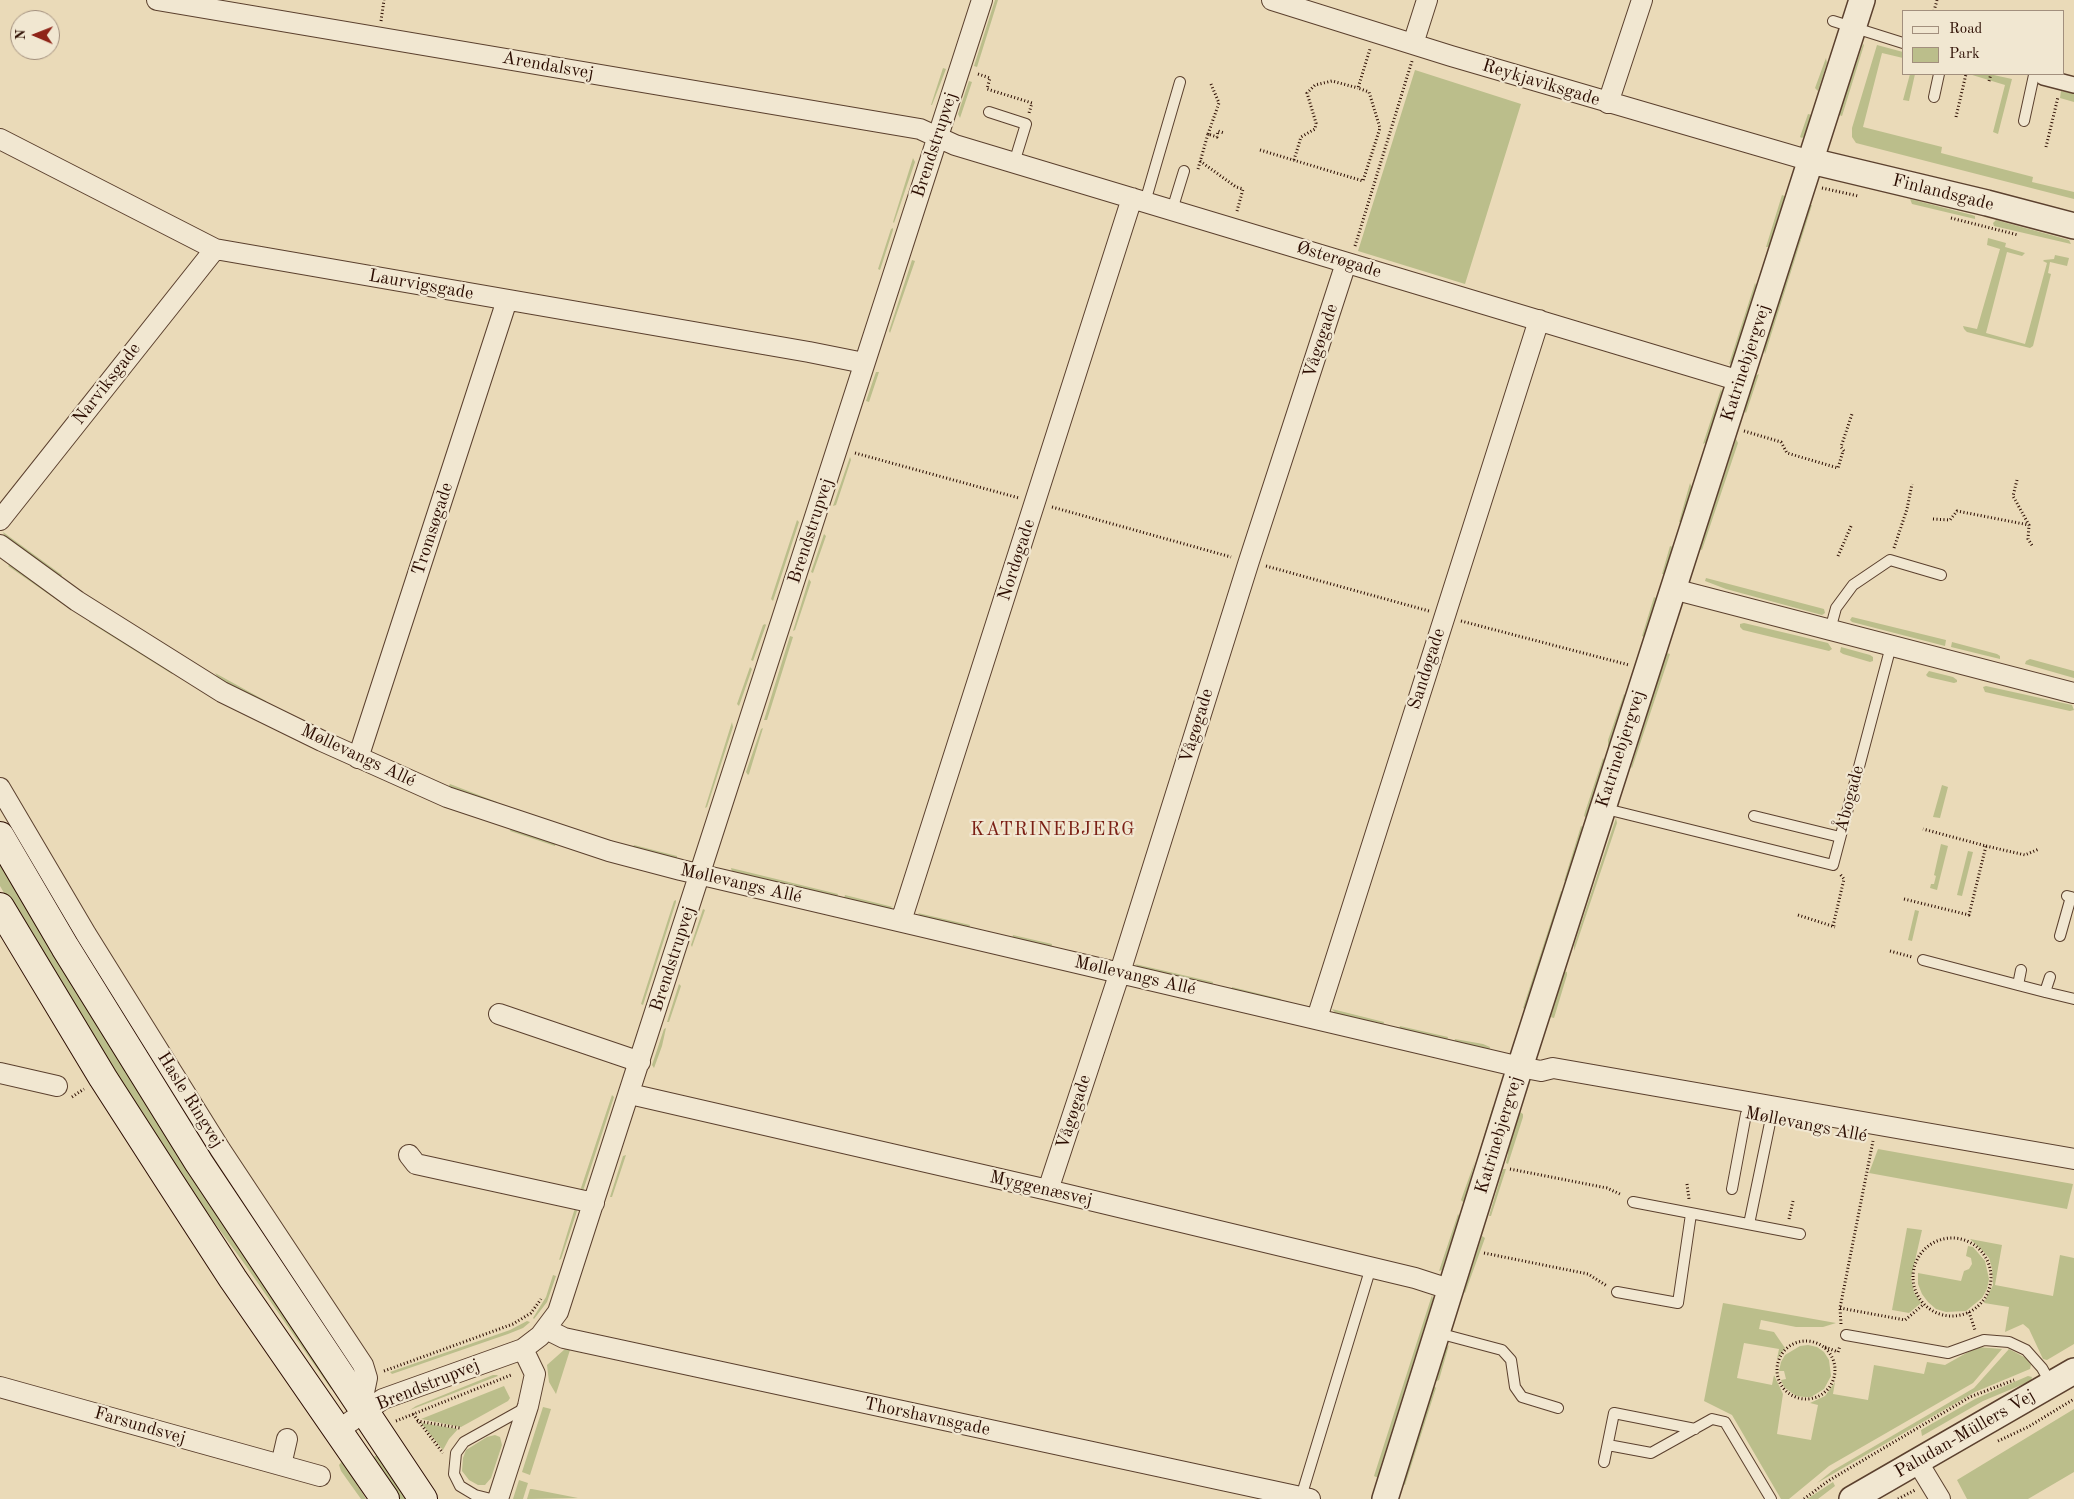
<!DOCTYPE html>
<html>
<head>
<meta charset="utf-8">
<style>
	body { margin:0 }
	#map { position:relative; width:2074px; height:1499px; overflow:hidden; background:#eadab8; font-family:"Old Standard TT",serif }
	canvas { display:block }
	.legend { position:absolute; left:1902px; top:10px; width:162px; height:65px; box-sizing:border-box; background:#f1e7d1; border:1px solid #a28f7d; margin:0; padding:6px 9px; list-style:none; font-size:15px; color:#2b0c00 }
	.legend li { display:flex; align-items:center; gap:10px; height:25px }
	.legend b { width:25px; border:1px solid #a28f7d }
	.north { position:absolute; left:10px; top:10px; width:50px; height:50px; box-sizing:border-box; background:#f1e7d1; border:1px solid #a28f7d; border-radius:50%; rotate:271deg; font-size:14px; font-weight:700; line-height:20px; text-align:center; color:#2b0c00 }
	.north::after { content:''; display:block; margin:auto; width:18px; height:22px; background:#8f2418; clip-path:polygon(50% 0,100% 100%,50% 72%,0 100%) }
</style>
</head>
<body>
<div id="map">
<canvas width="2074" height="1499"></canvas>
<ul class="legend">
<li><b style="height:6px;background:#f1e7d1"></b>Road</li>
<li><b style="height:14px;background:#bbbe8b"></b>Park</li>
</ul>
<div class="north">N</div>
</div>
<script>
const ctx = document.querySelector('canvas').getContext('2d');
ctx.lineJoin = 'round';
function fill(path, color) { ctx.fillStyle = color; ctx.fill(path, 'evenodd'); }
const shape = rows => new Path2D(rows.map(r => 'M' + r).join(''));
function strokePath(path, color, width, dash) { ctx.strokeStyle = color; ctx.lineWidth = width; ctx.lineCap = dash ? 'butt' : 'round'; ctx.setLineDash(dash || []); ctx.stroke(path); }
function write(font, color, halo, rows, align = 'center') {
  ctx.font = font + ' "Old Standard TT",serif'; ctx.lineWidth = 4.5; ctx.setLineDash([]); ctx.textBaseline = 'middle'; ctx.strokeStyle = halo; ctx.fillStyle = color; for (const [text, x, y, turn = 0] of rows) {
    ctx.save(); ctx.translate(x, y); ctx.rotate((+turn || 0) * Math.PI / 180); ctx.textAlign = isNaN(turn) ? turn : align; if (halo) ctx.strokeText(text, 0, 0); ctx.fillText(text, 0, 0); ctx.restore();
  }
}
fill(shape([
	[995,0,998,0,977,67,974,66],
	[1863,44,1864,45,1842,116,1834,113,1843,102],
	[1877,45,1903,52,1903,58,1882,53,1863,127,1942,147,1941,153,2033,177,2032,182,2074,192,2074,199,1856,143,1852,137,1852,128],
	[1826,58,1827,63,1818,91,1815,88],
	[943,68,946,69,932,105,931,105],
	[1415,70,1521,104,1465,284,1358,251],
	[1910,74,1915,74,1909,101,1903,100],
	[1969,74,1989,74,2012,79,1998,134,1993,132,2005,85],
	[969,81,972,82,960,118,958,114],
	[2061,91,2074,94,2074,102,2060,98],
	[1808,114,1815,116,1806,135,1802,138,1800,137],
	[913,158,915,162,894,223,893,222],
	[1782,195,1789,198,1779,213,1771,242,1768,247,1766,247],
	[1910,199,1972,215,1975,216,1975,219,1912,204],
	[1805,203,1812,205,1765,354,1764,350,1800,236,1806,215],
	[1996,220,2069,240,2071,244,1994,226,1993,223],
	[893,228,893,230,880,270,878,269,891,229],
	[1988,238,2006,243,2005,247,2025,253,2022,256,2007,252,1986,333,2025,344,2047,263,2043,261,2044,260,2054,259,2055,255,2069,258,2067,266,2050,262,2048,273,2051,274,2033,346,2030,348,1967,332,1964,329,1963,326,1977,329,2000,249,1987,245],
	[912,260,915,261,890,333,889,331],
	[1755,283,1756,285,1750,305,1732,363,1729,364],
	[876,372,879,372,869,402,866,401],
	[1759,374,1746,413,1744,411,1755,376],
	[1721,389,1722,392,1707,442,1703,444],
	[1736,439,1738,443,1702,550,1696,547,1702,537,1704,537],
	[850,457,851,460,836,505,833,506],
	[1690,483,1692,488,1682,522,1679,522],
	[797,520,799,522,773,601,771,599],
	[3,532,62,575,60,578,5,537],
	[824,534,826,536,813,573,811,572],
	[1670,546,1676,548,1668,574,1662,574],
	[11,563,71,606,70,609,8,566],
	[1706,578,1824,609,1825,613,1822,615,1726,589,1705,581],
	[809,579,811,582,795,630,793,631],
	[1654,597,1656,598,1654,605,1657,611,1649,639,1642,636],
	[1852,617,1946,640,1945,646,1852,622,1850,620],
	[90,620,174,671,172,674,89,622],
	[1744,623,1828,643,1832,649,1829,651,1743,630,1740,627,1740,624],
	[765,624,766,625,753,661,751,660,763,625],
	[790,636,793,637,767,720,764,720],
	[1952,642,1997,654,2000,656,2000,659,1951,647],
	[1841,647,1870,655,1873,657,1873,661,1870,662,1843,654,1840,652],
	[1663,652,1670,654,1632,768,1631,767,1663,664],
	[2030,659,2074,671,2074,678,2025,664,2026,661],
	[750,667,752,669,739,706,737,704],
	[1929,671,1953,677,1957,680,1957,682,1954,683,1928,677,1926,675],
	[215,673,266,701,264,704,219,679],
	[1986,686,2072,705,2074,710,2070,711,1985,692,1983,687],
	[1624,694,1626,696,1611,744,1608,747,1608,740],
	[732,722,733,727,707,807,705,808],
	[763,728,749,774,748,775,746,772,761,729],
	[1603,758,1605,761,1587,818,1584,816,1585,812],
	[450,784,497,802,496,805,448,787],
	[1942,785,1948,787,1940,818,1933,817],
	[1616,818,1617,823,1574,951,1574,945],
	[1581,826,1584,828,1567,879,1564,881],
	[511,828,556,842,555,846,510,831],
	[1941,844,1948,846,1937,890,1930,888,1931,884,1934,884,1936,876,1934,875],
	[634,845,677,856,677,858,632,849],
	[1968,851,1973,852,1962,896,1957,895],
	[0,858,334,1387,331,1389,246,1266,206,1211,200,1206,35,945,0,886],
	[731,868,838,894,837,897,732,872],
	[1561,891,1563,892,1526,1010,1523,1008],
	[845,895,893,907,888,909,844,898],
	[676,900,676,902,643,1005,641,1004,674,901],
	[703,909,705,910,692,947,691,945],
	[1915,910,1919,911,1912,941,1908,940],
	[918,913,970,925,969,928,921,916],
	[1013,935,1052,944,1051,948,1012,939],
	[1135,964,1213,982,1212,986,1141,969],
	[1563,971,1567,972,1567,975,1554,1018,1547,1016],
	[679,984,681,986,669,1022,667,1022],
	[1232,987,1281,999,1280,1001,1232,990],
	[1332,1009,1384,1022,1383,1026,1337,1015],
	[1400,1026,1448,1037,1447,1040,1399,1029],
	[666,1028,662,1046,654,1068,652,1065,664,1029],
	[1455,1039,1483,1044,1490,1047,1489,1051,1454,1043],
	[612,1095,614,1097,583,1191,580,1191],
	[1493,1106,1498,1108,1481,1153,1479,1153],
	[1518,1111,1523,1114,1523,1117,1508,1164,1506,1163,1508,1154,1506,1144],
	[1878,1149,2073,1184,2067,1209,1869,1173],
	[626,1155,612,1197,610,1197,623,1156],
	[1475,1161,1465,1200,1463,1202,1461,1200],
	[1503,1169,1506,1169,1491,1216,1489,1216],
	[575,1208,577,1211,561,1259,559,1260],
	[1458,1214,1460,1217,1451,1242,1442,1270,1439,1271],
	[1907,1228,1922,1230,1911,1278,1914,1292,1921,1303,1909,1313,1892,1310],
	[1482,1236,1485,1238,1465,1293,1464,1292],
	[1970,1239,2002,1245,1995,1285,2053,1296,2060,1255,2074,1258,2074,1344,2047,1360,2043,1359,2029,1329,2023,1324,2005,1332,2009,1307,1984,1303,1993,1285,1992,1268,1989,1258,1984,1252],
	[1968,1246,1973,1247,1985,1261,1989,1279,1987,1289,1982,1298,1966,1311,1946,1312,1936,1309,1928,1302,1922,1294,1918,1284,1918,1273,1961,1281,1964,1271,1969,1269,1972,1264,1971,1258,1966,1256],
	[553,1275,556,1276,547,1302,534,1319,533,1318,546,1297],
	[1432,1295,1433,1299,1380,1468,1383,1471,1382,1478,1376,1477,1374,1476],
	[1723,1303,1836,1323,1823,1327,1796,1327,1761,1320,1759,1329,1774,1332,1785,1348,1777,1359,1779,1349,1744,1343,1737,1378,1772,1385,1774,1375,1783,1394,1777,1434,1811,1440,1818,1405,1810,1403,1825,1396,1835,1382,1833,1394,1868,1400,1874,1365,1924,1374,1927,1362,1945,1365,1977,1347,2002,1349,1973,1383,1829,1466,1789,1499,1781,1499,1732,1415,1704,1401],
	[527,1321,530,1322,529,1323,523,1328,508,1334,392,1374,390,1372,510,1330],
	[1449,1345,1439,1380,1437,1381,1436,1379,1446,1348],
	[1808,1345,1817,1347,1824,1352,1829,1360,1831,1376,1824,1389,1811,1397,1804,1397,1796,1396,1784,1387,1781,1380,1786,1379,1784,1371,1779,1371,1781,1362,1785,1355,1800,1346],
	[565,1349,570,1350,556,1394,549,1382,547,1365],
	[2009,1349,2026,1358,2031,1365,2030,1369,1975,1392,1817,1483,1832,1471,1974,1388],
	[493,1375,497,1375,498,1376,410,1410,416,1406],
	[2028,1376,2032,1377,2031,1381,1983,1401,1922,1436,1921,1430,1975,1399],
	[504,1386,510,1398,508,1401,461,1427,421,1419],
	[1434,1386,1436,1388,1405,1485,1398,1482,1407,1471],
	[543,1407,551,1409,530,1475,522,1472],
	[2074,1409,2074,1472,2028,1499,1967,1499,1957,1480],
	[421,1423,458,1429,449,1439,443,1450],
	[495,1435,500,1437,502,1445,491,1478,485,1485,478,1485,469,1480,462,1471,463,1458,466,1450,487,1437],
	[375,1456,380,1456,409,1499,396,1499,372,1461],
	[343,1460,366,1499,361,1499,341,1471,339,1465],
	[519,1480,528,1483,523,1499,513,1499],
	[1833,1482,1835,1486,1818,1499,1807,1499],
	[530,1489,532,1489,578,1498,527,1499]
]), '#bbbe8b');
const service = shape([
	[1833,21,1903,43],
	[1934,97,1939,74],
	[989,112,1026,124,1014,163],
	[2024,121,2034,75],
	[1145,202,1180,82],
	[1172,210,1184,171],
	[1830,630,1836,608,1853,585,1890,560,1941,575],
	[1602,808,1833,865,1891,646],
	[1754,816,1840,837],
	[2060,936,2071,897,2067,896],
	[1923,960,2018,985],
	[2021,970,2018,985,2045,992],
	[2050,977,2045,992,2074,999],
	[1732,1189,1746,1114],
	[1633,1202,1800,1234],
	[1749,1224,1771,1118],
	[1617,1292,1678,1303,1691,1214],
	[1438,1333,1502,1350,1511,1360,1515,1387,1522,1397,1558,1408],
	[1846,1335,1948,1353,1984,1340,2009,1342,2026,1350,2042,1368,2051,1384],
	[1608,1445,1651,1453,1712,1419,1725,1422,1771,1499],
	[1604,1462,1614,1413,1695,1429],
	[1301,1497,1371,1267],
	[491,1499,475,1495,460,1486,454,1474,456,1453,464,1442,525,1408]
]);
const pedestrian = shape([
	[2043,77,2074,85]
]);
const minor = shape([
	[157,0,920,129,955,145,1740,381],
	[1272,0,1451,56,1811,161],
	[1413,44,1427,0],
	[1608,103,1642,0],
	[0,139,215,249,809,352,864,363],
	[0,520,215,249],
	[0,545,77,601,222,692,322,741,447,797,609,851,681,870,1520,1067,1541,1071,1553,1068,2074,1159],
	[1673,589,2074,693],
	[358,758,507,300],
	[0,788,86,934,220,1149,363,1365,367,1378,362,1402,364,1412],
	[901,921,1132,198],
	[499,1014,640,1062],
	[1317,1018,1539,320],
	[0,1073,57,1086],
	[630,1094,1048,1190,1415,1278,1452,1290],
	[409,1155,416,1164,594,1203],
	[1048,1190,1120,972,1249,561,1346,263],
	[546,1329,564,1338,1310,1499],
	[0,1387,320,1476],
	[337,1431,383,1399,523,1349,540,1336,558,1312,982,0],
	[1917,1461,1940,1499],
	[281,1465,287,1439],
	[498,1499,528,1406,535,1374,523,1349]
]);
const tertiary = shape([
	[1811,161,1987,203,2074,226],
	[1385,1499,1520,1067,1862,0],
	[1852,1499,2074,1371]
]);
const secondary = shape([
	[0,836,65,947,199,1163,423,1499],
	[0,907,103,1078,168,1179,233,1279,385,1499]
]);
strokePath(service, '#5b402e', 12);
strokePath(pedestrian, '#5b402e', 18);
strokePath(minor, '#5b402e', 22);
strokePath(tertiary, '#5b402e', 28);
strokePath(secondary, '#2b0c00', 30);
strokePath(shape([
	[1934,11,1937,0],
	[381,21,384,0],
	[978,74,990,78,987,89,1032,103,1029,113],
	[1989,81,1991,74],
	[1956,117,1966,74],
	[1208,134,1219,103,1211,84],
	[2046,147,2058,97],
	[1260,150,1363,181,1380,128,1369,92,1358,88,1370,49],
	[1294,160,1301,137,1315,129,1316,123,1307,93,1315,85,1332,81,1358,88],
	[1200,161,1236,187,1243,189,1237,211],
	[1198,169,1208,134,1217,137,1218,131,1224,133],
	[1822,188,1858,196],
	[1951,218,2018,235],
	[1355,246,1412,61],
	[1744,431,1781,442,1787,453,1838,468,1843,451],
	[1844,451,1841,447,1852,414],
	[855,453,1019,498],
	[2017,480,2013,496,2029,525,2028,539,2033,547],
	[1052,507,1231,557],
	[1933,519,1950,520,1957,511,2029,525],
	[1894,548,1907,509,1912,484],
	[1838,556,1852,524],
	[1266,566,1429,611],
	[1461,621,1629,665],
	[1986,846,2025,855,2039,849],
	[1904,899,1969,915,1986,846,1923,829],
	[1798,915,1835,927],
	[1833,926,1844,879,1840,874],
	[1890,951,1912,957],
	[72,1097,84,1089],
	[1510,1169,1607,1188,1622,1195],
	[1687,1184,1689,1199],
	[1789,1219,1793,1201],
	'1913 1277a39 39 0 1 1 78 0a39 39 0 1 1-78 0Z',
	[1484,1253,1588,1274,1607,1286],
	[1840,1308,1905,1320,1924,1304],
	[1969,1312,1975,1330],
	[1841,1324,1840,1308,1873,1141],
	'1777 1370a29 29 0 1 1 58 0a29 29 0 1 1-58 0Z',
	[1825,1347,1838,1352,1840,1346],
	[384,1371,513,1324,531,1313,541,1299],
	[413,1414,443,1453],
	[396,1421,511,1375],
	[417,1421,460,1428],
	[1998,1441,2028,1427,2074,1399],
	[1804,1499,1828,1481,1970,1397,2014,1380],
	[1898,1499,1915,1490]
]), '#2b0c00', 3, [1, 2.5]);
strokePath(service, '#f1e7d1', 10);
strokePath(pedestrian, '#f1e7d1', 15);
strokePath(minor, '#f1e7d1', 20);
strokePath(tertiary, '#f1e7d1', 25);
strokePath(secondary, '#f1e7d1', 28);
write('18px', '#2b0c00', '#f1e7d1', [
	["Arendalsvej",548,66,10],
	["Reykjaviksgade",1541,83,17],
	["Brendstrupvej",935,145,-72],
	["Finlandsgade",1943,193,14],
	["Østerøgade",1339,260,17],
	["Laurvigsgade",421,285,10],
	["Vågøgade",1321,341,-72],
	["Katrinebjergvej",1746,363,-72],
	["Narviksgade",107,384,-52],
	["Tromsøgade",433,529,-72],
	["Brendstrupvej",811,531,-72],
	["Nordøgade",1017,560,-72],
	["Sandøgade",1427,669,-72],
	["Vågøgade",1197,726,-73],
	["Katrinebjergvej",1621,749,-72],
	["Møllevangs Allé",358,756,25],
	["Åbogade",1850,799,-75],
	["Møllevangs Allé",741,884,13],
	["Brendstrupvej",673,959,-72],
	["Møllevangs Allé",1135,976,13],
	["Hasle Ringvej",190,1100,58],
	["Vågøgade",1074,1112,-72],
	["Møllevangs Allé",1806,1125,11],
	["Katrinebjergvej",1499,1135,-73],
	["Myggenæsvej",1041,1189,13],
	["Brendstrupvej",428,1385,-22],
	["Thorshavnsgade",927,1417,12],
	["Farsundsvej",140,1426,16],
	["Paludan-Müllers Vej",1965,1434,-30]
]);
ctx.letterSpacing = '1px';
write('19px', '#7a1f14', '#f1e7d1', [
	["KATRINEBJERG",1053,830]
]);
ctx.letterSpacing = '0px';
</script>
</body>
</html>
